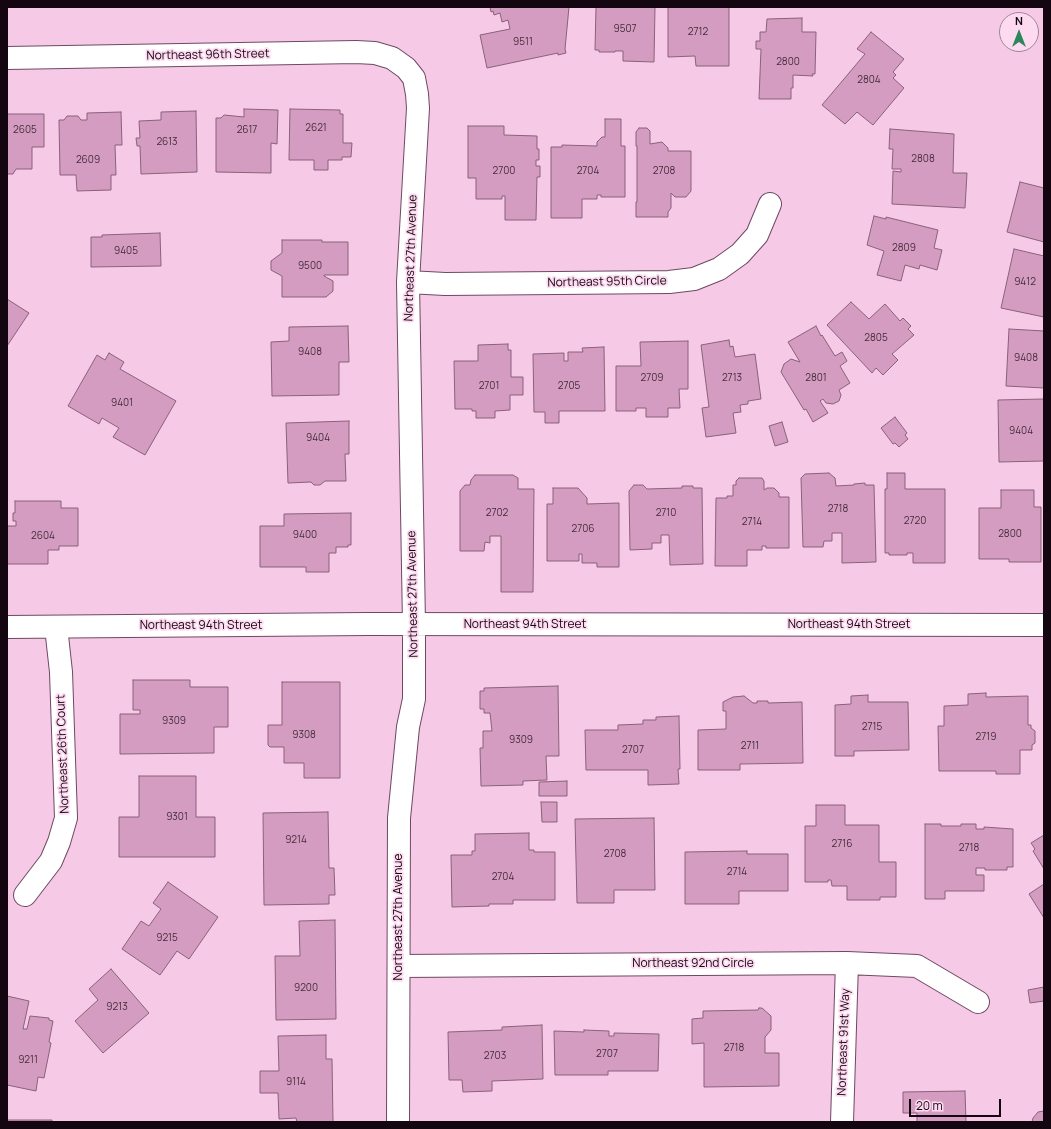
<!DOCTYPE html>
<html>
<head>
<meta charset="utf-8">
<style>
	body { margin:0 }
	#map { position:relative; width:1051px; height:1129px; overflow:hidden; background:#f6cae6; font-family:Manrope,sans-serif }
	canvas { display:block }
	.frame { position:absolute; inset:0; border:8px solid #140610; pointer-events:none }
	.north { position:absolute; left:999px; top:12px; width:40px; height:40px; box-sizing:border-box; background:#fddaf0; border:1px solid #a08596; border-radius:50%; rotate:0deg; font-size:11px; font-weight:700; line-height:16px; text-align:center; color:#140610 }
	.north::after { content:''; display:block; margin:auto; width:14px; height:18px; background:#2c875e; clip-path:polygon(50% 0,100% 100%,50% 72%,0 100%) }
	.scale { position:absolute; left:909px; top:1099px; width:92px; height:18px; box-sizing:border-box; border:2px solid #140610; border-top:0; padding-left:5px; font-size:12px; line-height:14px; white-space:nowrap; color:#140610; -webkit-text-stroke:3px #fddaf0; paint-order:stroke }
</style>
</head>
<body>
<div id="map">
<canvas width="1051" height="1129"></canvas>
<div class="frame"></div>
<div class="north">N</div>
<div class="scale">20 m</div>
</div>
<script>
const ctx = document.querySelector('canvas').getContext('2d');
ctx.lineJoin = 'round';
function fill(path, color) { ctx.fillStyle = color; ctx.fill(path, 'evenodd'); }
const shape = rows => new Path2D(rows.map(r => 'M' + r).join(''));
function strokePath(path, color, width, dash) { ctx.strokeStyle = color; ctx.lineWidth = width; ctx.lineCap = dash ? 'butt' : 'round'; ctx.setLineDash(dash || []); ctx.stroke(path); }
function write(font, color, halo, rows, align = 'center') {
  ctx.font = font + ' Manrope,sans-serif'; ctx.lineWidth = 3.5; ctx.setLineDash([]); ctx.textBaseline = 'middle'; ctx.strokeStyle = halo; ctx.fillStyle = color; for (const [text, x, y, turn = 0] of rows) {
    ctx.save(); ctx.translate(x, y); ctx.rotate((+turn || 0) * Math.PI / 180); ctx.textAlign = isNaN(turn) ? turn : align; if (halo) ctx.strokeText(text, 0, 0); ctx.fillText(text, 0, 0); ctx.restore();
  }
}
const building = shape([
	[490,7,569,7,565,49,566,53,558,55,558,53,487,68,480,35,510,29,508,20,502,22,500,13,494,15,493,11,491,12,490,7],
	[596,7,655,7,654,62,623,61,623,51,615,51,615,52,599,52,599,50,595,50,596,7],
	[668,7,729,7,729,66,696,66,695,56,668,57,668,7],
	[802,18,802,32,816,32,815,74,812,74,813,76,793,75,793,88,791,88,791,99,759,99,761,49,756,49,756,41,760,41,760,32,766,32,767,19,802,18],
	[871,32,904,59,893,72,896,75,893,78,904,88,873,125,857,112,845,124,822,105,865,54,857,49,871,32],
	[244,109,278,110,277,144,271,143,271,173,216,172,216,118,221,118,224,115,244,117,244,109],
	[290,109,340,110,340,114,343,114,343,143,352,143,351,157,342,157,342,160,328,160,328,170,314,170,314,160,289,160,290,109],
	[196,111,197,172,141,174,140,146,137,146,136,138,140,138,139,121,161,120,161,112,196,111],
	[121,112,122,145,115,145,116,175,111,175,111,190,77,191,76,175,60,175,59,120,64,120,67,116,78,116,81,120,87,120,87,113,121,112],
	[7,114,44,114,44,147,32,147,32,169,16,169,13,174,7,174,7,114],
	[605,119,621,119,621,146,625,146,625,197,601,197,601,195,597,195,597,199,582,199,582,218,551,218,551,147,562,147,562,145,597,146,597,142,602,137,605,137,605,119],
	[468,126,504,126,504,135,537,136,537,149,539,149,539,160,536,160,536,166,540,166,540,177,537,177,536,220,505,220,505,196,502,196,502,199,476,199,476,178,468,178,468,126],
	[639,128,647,128,650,131,650,144,662,142,668,148,668,151,691,151,691,191,686,197,675,197,671,193,671,208,668,212,668,217,636,217,636,202,637,202,637,146,636,146,636,132,639,128],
	[890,129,954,134,953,173,967,173,965,208,892,204,893,171,901,172,901,169,892,169,893,149,889,149,890,129],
	[1020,182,1044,188,1044,242,1007,232,1020,182],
	[874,216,886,219,886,217,938,230,934,248,942,250,937,270,920,265,919,269,905,265,901,281,877,275,884,251,867,245,874,216],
	[160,233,161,266,91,267,91,237,102,237,102,235,160,233],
	[282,240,322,240,322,242,348,242,348,275,324,275,324,276,333,281,333,291,326,297,282,297,282,276,271,270,271,261,282,253,282,240],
	[1014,249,1044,256,1044,317,1001,308,1014,249],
	[7,299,29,313,7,346,7,299],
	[851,302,869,319,885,304,900,321,903,318,911,326,908,329,914,335,892,354,898,360,883,375,876,368,872,373,827,325,851,302],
	[348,326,349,362,339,362,339,395,272,396,271,342,289,341,289,327,348,326],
	[816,326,821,336,822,335,835,356,842,352,847,361,840,366,850,383,839,390,841,395,839,401,833,404,826,403,823,399,820,401,828,413,813,422,806,409,804,410,781,372,784,364,791,359,800,362,788,342,816,326],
	[1009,329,1044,331,1044,388,1006,386,1009,329],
	[729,340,730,347,733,346,735,357,755,354,761,399,748,401,748,404,740,405,741,412,733,413,736,433,706,437,702,408,709,407,701,345,729,340],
	[688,341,688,389,679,389,680,408,668,408,668,417,646,417,646,408,636,408,636,411,616,411,616,366,641,366,640,342,688,341],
	[508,344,508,350,511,350,511,377,523,377,523,395,510,395,510,410,495,411,495,418,476,418,476,411,472,411,472,409,455,409,454,361,478,361,478,345,508,344],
	[604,347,605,411,559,411,559,423,545,423,545,412,534,412,533,354,564,353,564,361,568,361,568,352,583,352,582,348,604,347],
	[109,353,124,362,120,369,176,401,145,455,113,437,119,428,102,418,99,424,68,406,97,355,105,360,109,353],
	[1044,399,1044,461,999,462,998,400,1044,399],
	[895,417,907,433,905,435,908,439,899,447,895,443,893,444,881,428,895,417],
	[349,421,349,454,345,454,346,481,325,481,320,485,314,485,311,482,288,483,286,423,349,421],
	[782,422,788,442,775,446,769,426,782,422],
	[829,473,835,478,836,486,854,485,854,484,865,483,865,485,874,485,876,562,842,563,842,533,832,533,832,541,824,541,823,547,803,547,801,478,805,474,829,473],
	[887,473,905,473,905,489,945,489,945,563,913,563,913,553,907,553,907,555,889,555,889,553,885,553,885,489,887,489,887,473],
	[475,475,513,475,518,478,518,489,534,489,533,592,501,592,501,536,490,536,490,543,485,542,484,551,460,551,460,491,465,485,470,485,471,480,475,475],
	[739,478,762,478,764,481,764,490,767,488,774,488,779,493,779,497,789,497,789,548,766,548,766,546,762,546,762,550,747,550,747,566,715,566,716,498,727,498,727,496,733,496,733,485,736,485,736,481,739,478],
	[634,485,643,485,647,489,682,488,682,486,693,486,693,488,702,488,703,564,670,565,669,535,661,535,661,543,652,543,652,549,630,550,629,491,634,485],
	[553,488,578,488,587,498,587,504,619,503,619,567,597,567,597,563,582,563,582,554,579,554,579,561,547,561,547,504,553,504,553,488],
	[1001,490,1034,490,1034,507,1041,507,1041,562,1009,562,1009,559,979,559,979,508,1001,508,1001,490],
	[15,501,61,501,61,508,78,508,78,546,59,546,59,550,48,550,48,564,7,564,7,526,16,526,16,521,13,521,13,513,15,513,15,501],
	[351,513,351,545,348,545,348,547,336,547,336,553,329,553,329,572,306,572,306,567,260,567,260,526,284,526,284,514,351,513],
	[133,680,190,680,190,687,228,687,228,727,214,727,214,753,120,754,120,714,140,714,140,710,133,710,133,680],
	[282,682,340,682,340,778,304,778,304,763,284,763,284,747,270,747,268,745,268,725,282,725,282,682],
	[558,686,559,756,546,756,547,780,523,781,523,785,481,786,480,748,483,748,483,731,492,731,490,713,484,713,484,709,480,709,480,691,484,691,484,688,558,686],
	[986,693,986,697,1028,696,1028,725,1031,725,1031,728,1035,731,1035,743,1032,745,1032,750,1020,750,1020,774,996,774,996,771,939,771,938,726,944,726,944,706,968,705,968,694,986,693],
	[868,695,868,702,908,702,909,750,854,751,854,756,835,756,835,705,851,704,851,696,868,695],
	[744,696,753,703,757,703,757,701,768,701,768,703,802,702,803,763,740,764,740,770,698,770,698,730,726,729,726,711,723,711,723,702,733,697,744,696],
	[679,716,680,769,678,769,679,784,648,785,648,770,586,770,585,730,618,730,618,725,643,724,643,720,656,720,656,717,679,716],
	[139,776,196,776,196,817,215,817,215,857,119,857,119,817,139,817,139,776],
	[567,781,567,796,539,796,539,782,567,781],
	[541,802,557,802,557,822,542,822,541,802],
	[816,805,845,805,845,825,879,825,879,862,896,862,896,897,880,897,880,900,847,900,847,886,832,886,831,880,828,880,828,882,805,882,805,826,816,826,816,805],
	[328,812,329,868,334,868,335,895,329,895,329,904,264,905,263,813,328,812],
	[654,818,655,890,614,890,614,903,577,903,575,819,654,818],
	[925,824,941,824,941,826,961,826,961,824,976,824,976,829,984,829,984,827,1013,829,1013,867,1007,867,1007,870,985,870,985,868,976,868,976,875,984,875,984,891,945,891,945,899,925,899,925,824],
	[529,833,529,850,534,850,534,852,555,852,555,900,513,900,513,904,489,904,489,906,452,907,451,855,472,855,472,851,475,851,475,834,529,833],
	[1044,835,1044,869,1033,851,1035,849,1031,843,1044,835],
	[747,851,747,854,788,854,788,891,739,891,739,904,685,904,685,852,747,851],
	[168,882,218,917,189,959,177,951,160,975,122,949,141,921,149,926,161,909,153,903,168,882],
	[1044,884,1044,918,1029,894,1044,884],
	[335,920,336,1019,276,1020,275,956,300,956,299,921,335,920],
	[111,969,149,1013,103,1053,75,1021,98,1000,89,989,111,969],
	[1044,987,1044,1001,1030,1003,1028,990,1044,987],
	[7,996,29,1001,23,1029,27,1029,30,1016,49,1018,49,1020,53,1021,49,1042,51,1043,44,1078,38,1077,36,1091,7,1085,7,996],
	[759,1008,762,1008,771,1016,771,1030,765,1037,765,1053,779,1053,779,1086,704,1087,704,1043,692,1044,692,1019,703,1018,703,1011,758,1010,759,1008],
	[542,1025,543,1079,492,1081,492,1091,463,1092,462,1080,449,1080,448,1032,502,1030,502,1027,542,1025],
	[584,1030,609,1031,609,1036,614,1036,614,1033,659,1034,658,1071,608,1071,608,1075,555,1075,554,1031,584,1032,584,1030],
	[326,1035,326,1059,332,1059,333,1122,297,1122,296,1118,279,1119,278,1093,260,1093,260,1071,279,1071,278,1036,326,1035],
	[965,1091,966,1122,904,1122,917,1122,917,1113,903,1113,903,1092,965,1091],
	[1044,1111,1044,1122,1032,1122,1033,1118,1038,1112,1044,1111],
	[7,1120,52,1120,52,1122,7,1122,7,1120]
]);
fill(building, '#d59cc1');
strokePath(building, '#88617a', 1);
const minor = shape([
	[7,58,356,52,375,53,392,58,406,68,414,78,417,94,418,108,408,282,414,624,414,699,408,727,399,818,398,1122],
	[408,282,445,284,669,282,694,279,719,269,740,254,757,235,770,204],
	[7,627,368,624,1044,625],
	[25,895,51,861,59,842,66,818,61,672,56,627],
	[399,966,847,963,917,966,978,1002],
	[842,1122,847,963]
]);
strokePath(minor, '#6e4962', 24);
strokePath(minor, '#fff', 22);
write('10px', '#442c3c', null, [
	["9507",625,29],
	["2712",698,32],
	["9511",523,42],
	["2800",788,62],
	["2804",869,80],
	["2621",316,128],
	["2605",25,130],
	["2617",247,130],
	["2613",167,142],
	["2808",923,159],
	["2609",88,160],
	["2700",504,171],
	["2704",588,171],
	["2708",664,171],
	["2809",904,248],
	["9405",126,251],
	["9500",310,266],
	["9412",1025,282],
	["2805",876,338],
	["9408",310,352],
	["9408",1026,358],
	["2709",652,378],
	["2713",732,378],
	["2801",816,378],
	["2701",489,386],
	["2705",569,386],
	["9401",122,403],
	["9404",1021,431],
	["9404",318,438],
	["2718",838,509],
	["2702",497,513],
	["2710",666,513],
	["2720",915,521],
	["2714",752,522],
	["2706",583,529],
	["2800",1010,534],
	["9400",305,535],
	["2604",43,536],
	["9309",174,721],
	["2715",872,727],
	["9308",304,735],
	["2719",986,737],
	["9309",521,740],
	["2711",750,746],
	["2707",633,750],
	["9301",177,817],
	["9214",296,840],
	["2716",842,844],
	["2718",969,848],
	["2708",615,854],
	["2714",737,872],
	["2704",503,877],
	["9215",167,938],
	["9200",306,988],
	["9213",117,1007],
	["2718",734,1048],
	["2707",607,1054],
	["2703",495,1056],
	["9211",28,1060],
	["9114",296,1082]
]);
write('12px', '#140610', '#fddaf0', [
	["Northeast 96th Street",208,55,-1],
	["Northeast 27th Avenue",411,258,-88],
	["Northeast 95th Circle",607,282,-1],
	["Northeast 27th Avenue",413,594,-91],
	["Northeast 94th Street",525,625],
	["Northeast 94th Street",849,625],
	["Northeast 94th Street",201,626],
	["Northeast 26th Court",63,754,-92],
	["Northeast 27th Avenue",399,917,-90],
	["Northeast 92nd Circle",693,964],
	["Northeast 91st Way",844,1042,-88]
]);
</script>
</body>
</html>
